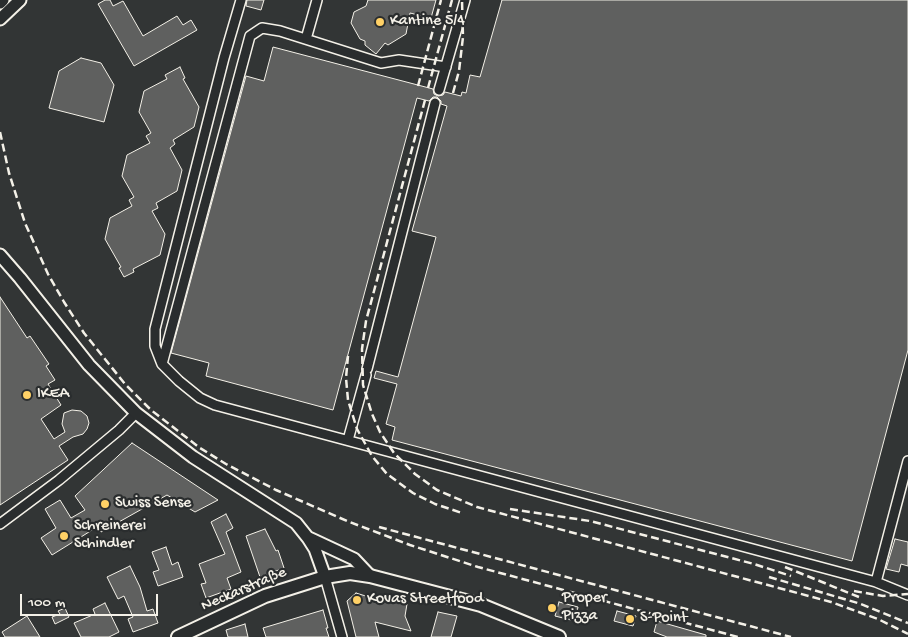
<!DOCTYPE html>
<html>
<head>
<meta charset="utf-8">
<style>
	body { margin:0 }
	#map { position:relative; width:908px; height:637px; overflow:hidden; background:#323535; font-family:"Gochi Hand",sans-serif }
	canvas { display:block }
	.scale { position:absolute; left:20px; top:594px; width:138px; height:22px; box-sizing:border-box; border:2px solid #f4f1e8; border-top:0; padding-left:6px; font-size:15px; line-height:18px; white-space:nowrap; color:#f4f1e8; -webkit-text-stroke:4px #2a2d2e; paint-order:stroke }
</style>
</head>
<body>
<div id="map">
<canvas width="908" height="637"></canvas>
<div class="scale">100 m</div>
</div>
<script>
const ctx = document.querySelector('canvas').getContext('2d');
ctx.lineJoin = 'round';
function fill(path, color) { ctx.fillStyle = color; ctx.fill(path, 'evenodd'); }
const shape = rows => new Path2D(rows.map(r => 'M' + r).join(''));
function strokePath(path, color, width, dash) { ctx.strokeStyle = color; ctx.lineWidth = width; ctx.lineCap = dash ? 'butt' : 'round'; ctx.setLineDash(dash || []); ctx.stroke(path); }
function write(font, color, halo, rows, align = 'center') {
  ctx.font = font + ' "Gochi Hand",sans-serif'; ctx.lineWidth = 4.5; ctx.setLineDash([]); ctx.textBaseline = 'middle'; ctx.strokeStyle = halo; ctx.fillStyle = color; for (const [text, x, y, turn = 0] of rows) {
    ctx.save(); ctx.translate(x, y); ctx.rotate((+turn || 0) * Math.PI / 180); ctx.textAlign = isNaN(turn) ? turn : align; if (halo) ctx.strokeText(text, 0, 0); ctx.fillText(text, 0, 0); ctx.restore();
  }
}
const building = shape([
	[105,0,110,0,113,6,123,1,143,36,177,16,183,25,191,20,197,30,134,66,98,4,105,0],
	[247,0,264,0,261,10,246,6,247,0],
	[368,0,436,0,431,18,410,13,406,34,388,45,385,43,376,54,365,45,365,41,360,39,351,23,354,12,366,6,368,0],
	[502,0,908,0,908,350,852,561,392,440,395,427,386,424,397,384,374,378,376,371,398,377,436,237,412,231,447,106,441,104,441,101,437,97,433,97,429,101,417,98,333,410,206,376,209,363,171,353,246,76,264,81,273,47,433,89,434,94,438,96,443,95,445,92,461,96,462,92,466,93,470,75,480,77,502,0],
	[81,58,101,63,114,85,104,122,49,108,59,71,81,58],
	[180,67,185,78,183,79,199,107,194,127,173,140,175,144,170,148,182,170,177,191,156,203,158,208,152,211,165,234,160,255,133,269,134,272,124,277,119,268,121,267,105,239,110,218,132,206,129,200,134,197,122,176,127,155,150,143,146,136,151,133,139,112,144,91,167,79,165,75,180,67],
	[0,297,27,338,30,336,49,364,46,366,55,380,48,384,61,405,41,419,54,439,65,432,62,424,64,413,72,410,81,411,87,416,89,423,87,429,83,434,73,437,59,446,68,460,0,505,0,297],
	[132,443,218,500,195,512,167,495,101,532,97,527,52,555,41,538,56,528,45,509,60,500,71,518,85,510,75,496,132,443],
	[226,514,233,528,226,532,241,572,227,578,231,589,206,598,201,584,206,583,199,564,225,554,211,522,226,514],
	[265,529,276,551,278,550,284,568,260,577,246,536,265,529],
	[895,539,908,542,908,566,901,564,899,572,886,569,895,539],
	[166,547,172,565,178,562,183,577,158,586,153,572,159,570,152,552,166,547],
	[130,566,140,587,147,611,153,609,158,623,133,632,128,619,133,617,124,596,118,599,107,577,130,566],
	[356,593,372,598,372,597,407,604,405,616,411,631,375,622,379,637,356,637,347,601,356,593],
	[559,602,578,607,575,621,555,616,559,602],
	[105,603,119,632,109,637,81,637,74,623,95,614,93,609,105,603],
	[65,608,69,617,55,624,52,617,60,614,58,611,65,608],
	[323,610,328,628,326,628,329,637,266,637,263,628,323,610],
	[617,611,636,616,633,626,614,621,617,611],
	[438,612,457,616,451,637,431,637,438,612],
	[27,616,40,637,5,637,2,632,27,616],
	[657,621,706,635,706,637,667,637,654,632,657,621],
	[245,624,248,637,228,637,226,630,245,624]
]);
fill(building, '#5f605f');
strokePath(building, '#f4f1e8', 1);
const minor = shape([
	[241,0,224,58,155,329,155,346,162,364,179,381,200,398,215,405,876,582,908,595],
	[306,39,317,0],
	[439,90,465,0],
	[162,364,250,36,262,28,280,31,381,63,399,60,446,67],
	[367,369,435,103],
	[348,440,366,375],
	[0,524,59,480,119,430,136,413],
	[325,577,342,637],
	[876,582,908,461]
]);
const secondary = shape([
	[0,3,3,0],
	[0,19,20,0],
	[0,255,20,278,89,365,136,413,193,457,296,523,308,538,315,549,325,577],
	[309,538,354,559,370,576]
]);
const primary = shape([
	[178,637,265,596,325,577,350,573,370,576,481,605,559,637]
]);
strokePath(minor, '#f4f1e8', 12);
strokePath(secondary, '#f4f1e8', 15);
strokePath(primary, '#f4f1e8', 16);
strokePath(minor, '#2a2d2e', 9);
strokePath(secondary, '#2a2d2e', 11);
strokePath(primary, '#2a2d2e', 12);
strokePath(shape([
	[418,86,441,0],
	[428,88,452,0],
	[453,93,459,71,463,37,462,0],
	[425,100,366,321,362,349,363,385,372,414,380,432,394,453,415,474,437,490,477,507,831,602,878,619,908,634],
	[0,132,9,173,25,223,48,274,64,302,84,333,125,384,151,410,200,448,226,464,276,490,347,521,410,545,478,567,738,637],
	[348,356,346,378,348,400,357,429,372,456,387,474,413,493,435,504,462,513],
	[510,509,590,521,754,564,791,576],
	[379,527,791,637],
	[785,567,859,597],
	[769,577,861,604,908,623],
	[854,591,883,596,908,594]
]), '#f4f1e8', 2.5, [8, 4]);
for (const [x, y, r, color] of [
	[380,22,5,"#ffd166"],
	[27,395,5,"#ffd166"],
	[105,504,5,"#ffd166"],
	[64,536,5,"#ffd166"],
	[357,600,5,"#ffd166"],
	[552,608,5,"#ffd166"],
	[630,619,5,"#ffd166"]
]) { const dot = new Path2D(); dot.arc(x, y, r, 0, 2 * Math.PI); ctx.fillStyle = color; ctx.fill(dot); strokePath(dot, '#2a2d2e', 2); }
write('16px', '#f4f1e8', '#2a2d2e', [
	["Kantine 5/4",390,22],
	["IKEA",37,395],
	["Swiss Sense",115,504],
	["Schreinerei",74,527],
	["Schindler",74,545],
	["Proper",562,599],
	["Pizza",562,617],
	["Kovas Streetfood",367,600],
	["S-Point",640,619]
], 'left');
write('16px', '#f4f1e8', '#2a2d2e', [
	["Neckarstraße",244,590,-23]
]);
</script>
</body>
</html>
